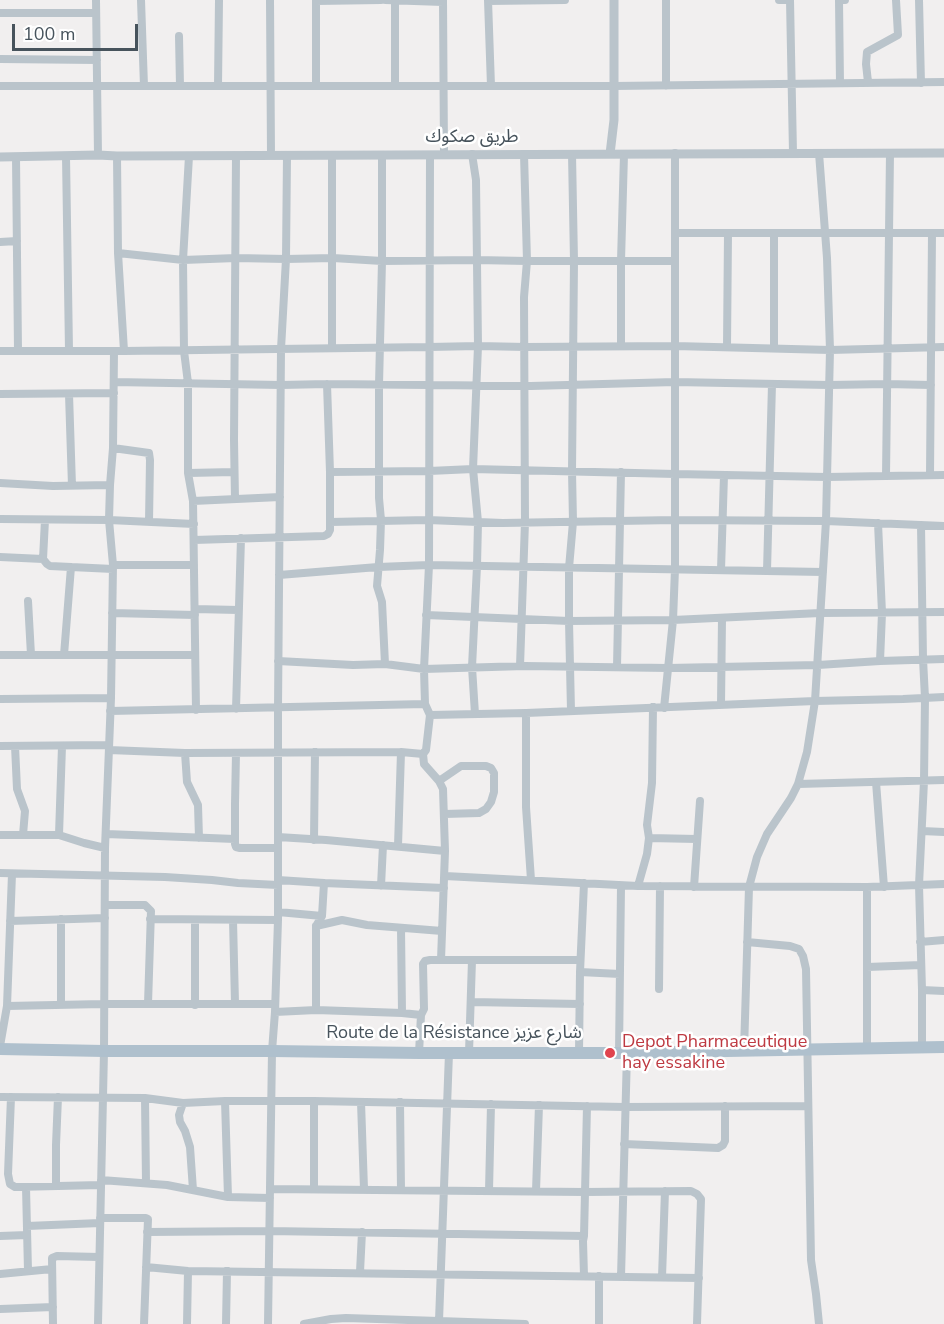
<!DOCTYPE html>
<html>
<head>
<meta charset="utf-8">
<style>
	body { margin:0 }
	#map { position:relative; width:944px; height:1324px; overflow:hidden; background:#f1efef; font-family:"Nunito Sans",sans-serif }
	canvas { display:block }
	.scale { position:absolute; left:12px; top:24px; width:126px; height:27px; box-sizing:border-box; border:3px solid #47535c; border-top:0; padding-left:8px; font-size:18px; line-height:21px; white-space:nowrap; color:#47535c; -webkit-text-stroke:4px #fff; paint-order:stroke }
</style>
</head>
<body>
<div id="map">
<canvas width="944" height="1324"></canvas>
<div class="scale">100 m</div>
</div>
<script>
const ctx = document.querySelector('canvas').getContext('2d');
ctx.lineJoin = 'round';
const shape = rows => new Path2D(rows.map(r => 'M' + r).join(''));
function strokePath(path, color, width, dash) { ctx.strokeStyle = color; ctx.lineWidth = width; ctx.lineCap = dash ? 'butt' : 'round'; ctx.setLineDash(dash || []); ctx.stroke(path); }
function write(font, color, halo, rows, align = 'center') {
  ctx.font = font + ' "Nunito Sans","Noto Sans Arabic",sans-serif'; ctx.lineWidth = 5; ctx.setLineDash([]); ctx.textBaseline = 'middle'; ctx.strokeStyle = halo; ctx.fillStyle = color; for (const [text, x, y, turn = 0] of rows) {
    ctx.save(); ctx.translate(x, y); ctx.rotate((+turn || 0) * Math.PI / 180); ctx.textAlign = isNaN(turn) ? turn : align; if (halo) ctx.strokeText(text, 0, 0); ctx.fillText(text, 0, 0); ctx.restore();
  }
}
strokePath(shape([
	[96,0,98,155],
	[141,0,144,86],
	[270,0,271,155],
	[316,0,316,86],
	[385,0,443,2],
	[443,0,444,155],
	[488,0,491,86],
	[779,0,790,0],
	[790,0,793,153],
	[919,0,921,83],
	[316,1,381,0],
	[488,1,565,0],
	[0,13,96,13],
	[179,36,180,86],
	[0,59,97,60],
	[868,82,866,64,867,52,898,35,896,0],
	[840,83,839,0,845,0],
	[0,86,614,86,944,82],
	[218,86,219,0],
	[395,86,395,0],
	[666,86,666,0],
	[472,154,476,180,478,346,473,469,478,522,477,566,472,667,475,714],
	[332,155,332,348],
	[382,155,382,261,379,385,379,498,381,520,380,550,377,586,382,602,385,664],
	[430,155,429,565,424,669,425,704,430,715,426,750,423,754,424,764,439,781,443,789,445,851,441,960],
	[66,156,69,351],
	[189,156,183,260,184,351,188,383,188,473,193,501,196,710],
	[16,157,18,351],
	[675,233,944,233],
	[0,242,17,241],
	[118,253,183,260,236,258,286,259,333,258,382,261,476,260,527,261,675,261],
	[621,346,621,261,624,154],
	[727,347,728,233],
	[774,348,774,233],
	[0,351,124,351,118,253,117,156],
	[124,351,429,347,478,346,526,347,675,346,830,350,944,347],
	[114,382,281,385,327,384,531,386,675,382,829,385,887,384,931,385],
	[0,394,114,393],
	[69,394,72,486],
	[113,448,149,453,150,460,149,522],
	[330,472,429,471,473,469,675,474,827,477,944,475],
	[188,473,234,472],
	[930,475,932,233],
	[886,476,890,153],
	[0,483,53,486,110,485],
	[235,499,234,440,236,156],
	[193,501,280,497],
	[0,519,109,520,194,524],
	[45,520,43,559,47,564,50,566,113,569],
	[330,522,428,520,503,523,675,520,826,521,944,526],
	[878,523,882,613,880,661],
	[921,525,923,659,925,698,924,781,919,885,922,990,922,1048],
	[194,540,324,536,328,534,330,530,330,472,327,384],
	[0,557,43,559],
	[113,565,194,565],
	[721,570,724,475],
	[767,571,772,384],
	[279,575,378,567,429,565,823,572],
	[28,601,31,655],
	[195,609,238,610],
	[112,613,195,615],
	[426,615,569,621,569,568,573,522,572,471,574,261,572,154],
	[0,655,195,655],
	[64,655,71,567],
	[278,661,353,665,385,664,424,669,525,666,668,668,818,665,880,661,944,659],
	[520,666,525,522,524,297,527,261,524,154],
	[617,667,621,472],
	[0,699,111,698],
	[721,705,722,618],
	[664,708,673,620,675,569,675,153],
	[236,709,241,538],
	[110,711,425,704],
	[571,711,569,621,673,620,820,613,944,612],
	[526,713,526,807,531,880],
	[430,715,526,713,815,701,903,699,944,697],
	[0,746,109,745],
	[15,746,17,789,25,811,23,835],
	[109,750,185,753,401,752,423,754],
	[185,753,187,782,198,805,199,838],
	[236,753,235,804,235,844,236,847,240,848,278,848],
	[439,781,461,766,486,766,491,768,494,773,494,792,491,802,486,809,479,813,445,814],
	[876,782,884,887],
	[798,784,944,780],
	[922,831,944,832],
	[106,834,235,839],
	[0,835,59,835,84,843,105,848],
	[59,835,62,746],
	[278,837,326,840,445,851],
	[649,838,697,839],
	[314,840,315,752],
	[398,846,401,752],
	[0,873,165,877,212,880,238,883,278,885],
	[445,876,638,886,867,887,944,884],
	[278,880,324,883,322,916,316,926,316,1010],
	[324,883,444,888],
	[381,886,383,845],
	[638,886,647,854,649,838,647,825,652,783,653,707],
	[694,887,700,801],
	[105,905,145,905,151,911,148,1004],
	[278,912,322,916],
	[150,919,278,920],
	[233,920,235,1003],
	[10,921,105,918],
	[316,926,342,920,367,925,442,931],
	[401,928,402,1013],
	[747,942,790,946,799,949,803,956,806,969,811,1260,816,1294,819,1324],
	[920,942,944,940],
	[867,967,921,965],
	[580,972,620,974],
	[659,989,660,886],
	[922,990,944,991],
	[471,1002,580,1004],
	[61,1005,61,919],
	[195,1005,195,920],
	[7,1006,103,1004,275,1004],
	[275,1012,316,1010,402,1013,421,1015],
	[0,1046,7,1006,12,874],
	[867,1049,867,887],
	[744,1051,749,887,757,857,767,834,791,798,798,784,807,752,815,701,826,521,830,350,827,258,819,153],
	[419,1053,421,1015,424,1009,423,964,425,961,430,960,580,960],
	[469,1053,472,960],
	[579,1053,580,972,584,883],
	[619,1053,621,886],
	[0,1097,145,1098,183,1103,225,1101,314,1101,625,1107,808,1106],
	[11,1097,8,1174,10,1184,15,1187,101,1185],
	[145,1098,146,1183],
	[225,1101,228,1197],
	[314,1101,314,1189],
	[361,1102,364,1189],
	[400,1102,401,1190],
	[183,1103,179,1115,180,1122,185,1131,190,1147,193,1190],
	[624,1144,718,1148,723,1145,725,1141,725,1106],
	[101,1180,167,1185,228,1197,270,1198],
	[56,1186,56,1145,58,1097],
	[26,1187,28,1271],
	[270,1189,585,1192,691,1191,697,1194,701,1199,697,1324],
	[489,1191,491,1104],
	[536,1191,539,1105],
	[100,1218,146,1218,148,1219,144,1324],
	[27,1226,100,1223],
	[147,1232,269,1231,584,1236],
	[0,1236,27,1235],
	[146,1267,188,1271,699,1278],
	[360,1272,362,1232],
	[0,1274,52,1269],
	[584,1276,583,1241,584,1236,587,1106],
	[621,1277,627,1053],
	[662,1277,665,1191],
	[0,1309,53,1307],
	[53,1324,52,1258,57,1256,99,1257],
	[98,1324,104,1051,105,848,111,698,113,565,109,520,110,485,113,448,114,351],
	[187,1324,188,1271],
	[226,1324,227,1271],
	[268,1324,272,1051,275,1012,278,920,278,708,281,349,286,259,287,155],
	[304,1324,331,1319,346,1318,439,1321,449,1053],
	[439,1324,439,1321,525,1324],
	[599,1324,599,1276]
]), '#bac4cb', 8);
strokePath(shape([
	[610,154,614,120,614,0],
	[0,157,98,155,117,156,944,153]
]), '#bac4cb', 9);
strokePath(shape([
	[0,1049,104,1051,272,1051,419,1053,619,1053,944,1047]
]), '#afc0cd', 12);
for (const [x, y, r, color] of [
	[610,1053,6,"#e0444e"]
]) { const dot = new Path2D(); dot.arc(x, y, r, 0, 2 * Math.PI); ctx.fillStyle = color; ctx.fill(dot); strokePath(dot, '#fff', 2); }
write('18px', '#47535c', '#fff', [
	["طريق صكوك",472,138],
	["Route de la Résistance شارع عزيز",454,1034]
]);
write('18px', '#be3a42', '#fff', [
	["Depot Pharmaceutique",622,1043],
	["hay essakine",622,1064]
], 'left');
</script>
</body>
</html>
